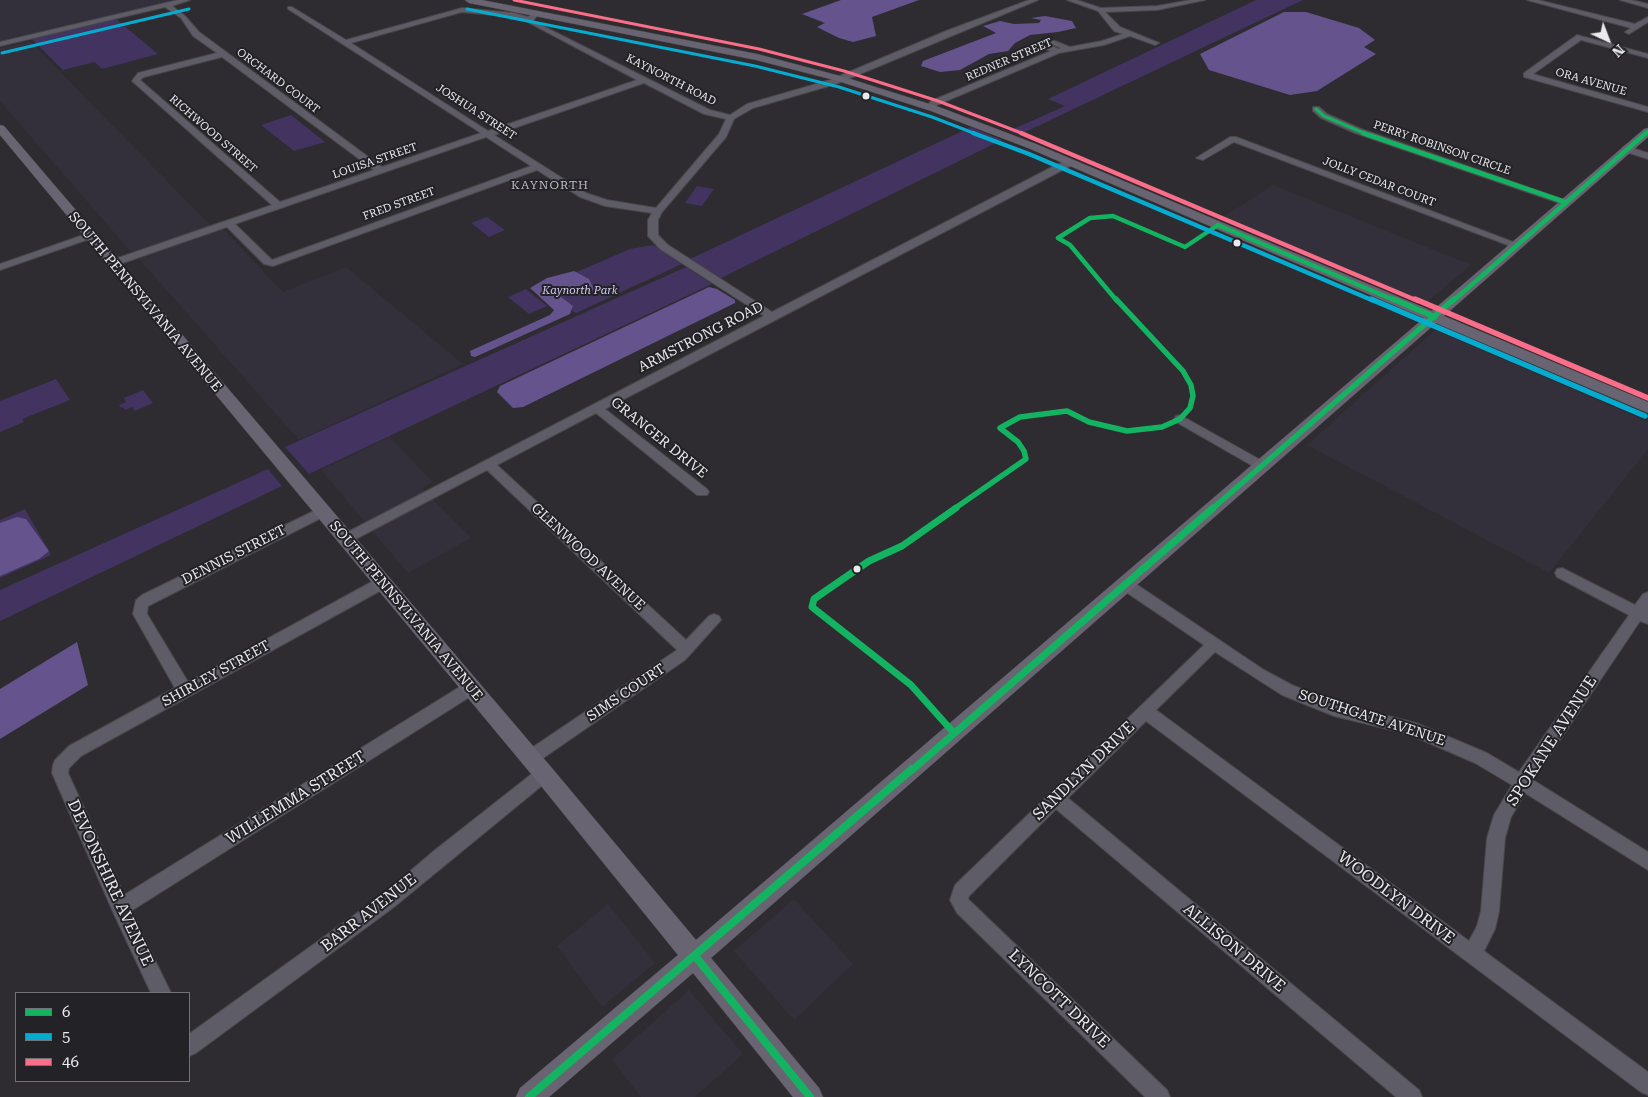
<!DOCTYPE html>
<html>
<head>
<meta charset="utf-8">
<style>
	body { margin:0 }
	#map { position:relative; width:1648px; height:1097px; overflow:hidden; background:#2e2c30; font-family:"Roboto Serif",serif }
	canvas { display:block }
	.legend { position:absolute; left:15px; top:992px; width:175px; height:90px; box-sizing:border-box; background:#232227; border:1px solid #737276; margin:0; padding:6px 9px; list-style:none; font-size:15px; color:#eaeaed }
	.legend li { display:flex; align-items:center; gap:10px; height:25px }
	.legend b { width:25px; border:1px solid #737276 }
	.north { position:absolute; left:1583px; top:15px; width:50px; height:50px; -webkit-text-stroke:4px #232227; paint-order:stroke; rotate:137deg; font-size:14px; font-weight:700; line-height:20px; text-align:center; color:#eaeaed }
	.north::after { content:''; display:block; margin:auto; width:18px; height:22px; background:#eaeaed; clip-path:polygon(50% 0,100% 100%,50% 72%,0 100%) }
</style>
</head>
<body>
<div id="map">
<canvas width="1648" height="1097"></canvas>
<ul class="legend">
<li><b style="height:6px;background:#13b361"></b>6</li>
<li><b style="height:6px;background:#06acd0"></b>5</li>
<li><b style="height:6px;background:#fb6d88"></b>46</li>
</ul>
<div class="north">N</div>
</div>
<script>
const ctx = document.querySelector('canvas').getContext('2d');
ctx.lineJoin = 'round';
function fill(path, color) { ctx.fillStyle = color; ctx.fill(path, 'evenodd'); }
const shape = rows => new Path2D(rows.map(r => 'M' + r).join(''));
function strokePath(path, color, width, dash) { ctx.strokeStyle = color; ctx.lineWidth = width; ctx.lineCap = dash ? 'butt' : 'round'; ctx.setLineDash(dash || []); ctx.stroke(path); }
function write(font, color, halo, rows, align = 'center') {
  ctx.font = font + ' "Roboto Serif",serif'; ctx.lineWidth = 4; ctx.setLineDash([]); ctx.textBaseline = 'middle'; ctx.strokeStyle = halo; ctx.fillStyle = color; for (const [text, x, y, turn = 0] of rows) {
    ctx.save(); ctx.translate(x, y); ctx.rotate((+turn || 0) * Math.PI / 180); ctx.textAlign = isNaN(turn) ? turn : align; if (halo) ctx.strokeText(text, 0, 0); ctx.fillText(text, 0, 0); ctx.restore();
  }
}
fill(shape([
	[0,0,179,0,0,42],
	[30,41,211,226,131,252,0,101,0,48],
	[1273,185,1471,265,1427,302,1421,301,1220,219],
	[223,229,283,292,346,267,463,364,299,440,139,259],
	[1435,330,1648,422,1648,449,1549,573,1307,445],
	[390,437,433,482,422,488,471,538,408,573,321,470],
	[794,899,853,964,794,1020,734,951],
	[608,904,655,963,602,1007,557,946],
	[689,990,743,1054,695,1097,641,1097,612,1059]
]), '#33303b');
fill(shape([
	[1256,0,1303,0,1019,135,1009,131,1065,106,1048,99],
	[116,19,158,54,102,69,95,62,63,70,32,39],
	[291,115,325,142,294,151,261,125],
	[971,127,1002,140,721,278,690,259],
	[697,186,714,189,702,206,685,203],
	[487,217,505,230,489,237,471,223],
	[653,245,682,264,576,313,537,289,630,249],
	[686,267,712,284,309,474,285,447],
	[526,289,547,306,529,314,508,297],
	[56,379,70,400,22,419,24,422,0,432,0,401],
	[143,390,153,403,135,411,132,407,125,410,123,407,121,408,119,405,126,402,124,398],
	[268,469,282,486,0,621,0,590],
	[25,509,51,555,0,578,0,520]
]), '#423361');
fill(shape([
	[841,0,919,0,872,17,876,36,853,42,839,38,817,27,825,23,802,14],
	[1284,12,1306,12,1359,28,1375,40,1364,47,1376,54,1317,91,1290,95,1209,70,1200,54],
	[1045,16,1072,21,1076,28,1058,32,1030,35,1015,43,1008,51,989,54,960,70,940,72,921,66,923,61,996,33,983,26,1000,21,1014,24,1039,23,1041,20,1031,18],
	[574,271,589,279,594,289,581,295,557,294,573,306,570,314,475,357,471,356,470,351,550,315,554,310,530,288,547,278],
	[709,287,717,289,735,300,735,303,523,407,513,408,497,392,500,386],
	[17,517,26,519,49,551,39,559,0,576,0,523],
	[77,642,88,685,0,739,0,689]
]), '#65538d');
const minor = shape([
	[178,0,190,0,172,6,185,16,199,32,382,167,481,133,288,9,288,7,292,7,346,40,462,8,514,13,528,17,536,11,539,13,533,21,710,110,730,115,747,104,830,80,946,31,1029,0,1038,0,836,84,753,108,734,119,726,137,662,212,658,220,658,235,668,245,772,312,1058,164,1072,160,1076,163,605,409,707,489,709,492,707,495,697,495,596,413,497,465,686,640,709,616,714,614,719,616,721,620,685,660,536,763,530,765,524,763,522,758,524,753,677,650,487,470,350,542,340,542,338,539,340,536,764,316,660,249,648,236,648,220,652,213,605,206,580,197,537,170,273,266,264,264,227,227,117,265,109,265,109,261,272,205,132,81,138,73,217,53,193,36,181,18,165,7,0,46,0,42,178,0],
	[462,12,513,17,526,21,637,80,488,131,351,43,462,12],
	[222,57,374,170,280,202,140,80,144,77,222,57],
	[644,83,704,114,726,119,719,134,656,208,607,200,586,193,494,135,644,83],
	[486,137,531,166,272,260,235,224,486,137],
	[1067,0,1077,0,1101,8,1157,6,1191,0,1205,0,1157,10,1105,12,1120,27,1159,43,1155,45,1130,36,1104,45,1059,53,937,105,933,109,927,109,926,107,931,101,1051,51,1041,47,1041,41,1055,41,1070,47,1102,41,1123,34,1114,31,1098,11,1067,0],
	[1050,45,1054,45,1061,48,1058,49,1050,45],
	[1527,0,1538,0,1635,24,1648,17,1648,22,1629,34,1625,32,1631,28,1527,0],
	[1620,0,1631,0,1648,4,1648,8,1620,0],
	[1577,35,1648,54,1648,58,1581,40,1533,74,1648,107,1648,112,1524,77,1524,73,1577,35],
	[1313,107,1319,107,1327,114,1361,129,1570,202,1568,204,1562,204,1355,133,1321,118,1313,111,1313,107],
	[1230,137,1236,137,1521,245,1519,247,1513,247,1234,142,1203,160,1196,158,1230,137],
	[1626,146,1648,153,1648,159,1623,151,1623,147,1626,146],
	[89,233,92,234,92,238,0,270,0,264,89,233],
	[1180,415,1266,463,1268,466,1262,470,1258,469,1176,422,1174,419,1176,416,1180,415],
	[322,507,327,509,329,512,327,515,148,606,147,614,188,682,377,579,382,578,387,579,389,583,387,587,81,756,69,768,68,773,124,895,466,683,471,682,476,683,479,688,476,693,131,911,171,993,151,993,114,914,52,773,53,765,55,760,69,746,175,688,133,614,136,600,142,595,322,507],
	[1562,568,1635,605,1643,594,1648,592,1648,624,1640,621,1533,780,1648,852,1648,870,1525,793,1511,817,1505,838,1499,911,1495,929,1484,951,1648,1072,1648,1095,1641,1092,1146,721,1068,798,1419,1090,1422,1097,1396,1097,1056,809,969,896,968,899,1167,1090,1170,1097,1145,1097,957,913,950,900,955,885,1204,645,1120,588,1118,584,1120,580,1125,579,1130,580,1264,670,1292,685,1336,703,1416,723,1487,753,1519,772,1629,615,1557,577,1555,573,1557,569,1562,568],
	[1215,652,1282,695,1334,716,1408,734,1475,763,1512,785,1494,815,1487,838,1481,911,1477,926,1469,941,1156,710,1215,652],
	[544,767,550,769,552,774,550,779,394,907,196,1053,189,1056,189,1034,382,895,435,850,538,769,544,767]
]);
const major = shape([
	[465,0,482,0,757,54,844,77,939,107,1036,144,1432,311,1644,129,1648,128,1648,137,1444,316,1648,402,1648,413,1436,323,711,958,819,1088,823,1097,793,1097,693,973,549,1097,516,1097,520,1088,678,955,537,781,0,135,0,125,4,126,551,767,696,940,1424,318,1028,148,931,111,838,81,756,60,469,3,465,0]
]);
strokePath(minor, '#48474a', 2);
strokePath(major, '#48474a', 1);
fill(minor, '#5e5c66');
fill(major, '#686471');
strokePath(shape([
	[1316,109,1324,116,1366,134],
	[1645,134,1648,131]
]), '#13b361', 3);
strokePath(shape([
	[1363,133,1565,202],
	[1117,301,1070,245,1058,238,1090,218,1113,216,1185,247,1218,225,1396,301],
	[1453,301,1646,133]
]), '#13b361', 4.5);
strokePath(shape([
	[1393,299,1435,317],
	[954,509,1026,459,1024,451,1018,442,1000,428,1020,417,1067,411,1089,422,1127,431,1162,427,1180,419,1190,408,1193,396,1191,385,1183,371,1116,299],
	[1212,509,1454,299]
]), '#13b361', 5.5);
strokePath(shape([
	[953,732,911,685,812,607,814,599,869,561,902,546,956,508],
	[911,771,1213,508]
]), '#13b361', 7);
strokePath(shape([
	[695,956,810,1097],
	[529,1097,912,769]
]), '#13b361', 8);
strokePath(shape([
	[467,9,755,66,839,87,932,117,976,134],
	[2,53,189,9]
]), '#06acd0', 3);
strokePath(shape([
	[973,133,1029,154,1374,301]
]), '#06acd0', 4.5);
strokePath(shape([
	[1371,299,1645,416]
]), '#06acd0', 5.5);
strokePath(shape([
	[514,0,759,49,844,71,938,101,1024,134]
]), '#fb6d88', 3);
strokePath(shape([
	[1021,133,1418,301]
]), '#fb6d88', 4.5);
strokePath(shape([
	[1415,299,1648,398]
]), '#fb6d88', 5.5);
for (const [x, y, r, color] of [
	[866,96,4.5,"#eaeaed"],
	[1237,243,4.5,"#eaeaed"],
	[857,569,4.5,"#eaeaed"]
]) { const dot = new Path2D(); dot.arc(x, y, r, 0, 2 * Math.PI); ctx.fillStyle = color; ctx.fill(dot); strokePath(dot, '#232227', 2); }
write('11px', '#eaeaed', '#232227', [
	["REDNER STREET",1009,60,-23],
	["KAYNORTH ROAD",671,80,27],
	["ORCHARD COURT",278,81,37],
	["ORA AVENUE",1591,82,16],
	["JOSHUA STREET",476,112,33],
	["RICHWOOD STREET",213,134,41],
	["PERRY ROBINSON CIRCLE",1442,148,19],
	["LOUISA STREET",375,161,-19],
	["JOLLY CEDAR COURT",1379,182,21],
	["FRED STREET",399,204,-20]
]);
write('italic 11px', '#d6ccf3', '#232227', [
	["Kaynorth Park",580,291]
]);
ctx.letterSpacing = '1px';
write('12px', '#bfbdc4', '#232227', [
	["KAYNORTH",550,185]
]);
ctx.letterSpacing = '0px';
write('14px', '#eaeaed', '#232227', [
	["SOUTH PENNSYLVANIA AVENUE",145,302,50],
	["ARMSTRONG ROAD",701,337,-27],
	["GRANGER DRIVE",659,438,39],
	["DENNIS STREET",234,555,-27],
	["GLENWOOD AVENUE",588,557,43],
	["SOUTH PENNSYLVANIA AVENUE",406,611,50],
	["SHIRLEY STREET",216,674,-29],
	["SIMS COURT",626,693,-34],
	["SOUTHGATE AVENUE",1372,718,18]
]);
write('16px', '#eaeaed', '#232227', [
	["SPOKANE AVENUE",1552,741,-57],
	["SANDLYN DRIVE",1084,771,-44],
	["WILLEMMA STREET",296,798,-32],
	["DEVONSHIRE AVENUE",110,883,65],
	["WOODLYN DRIVE",1396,898,37],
	["BARR AVENUE",369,913,-38],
	["ALLISON DRIVE",1234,948,40],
	["LYNCOTT DRIVE",1059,999,44]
]);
</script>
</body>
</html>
